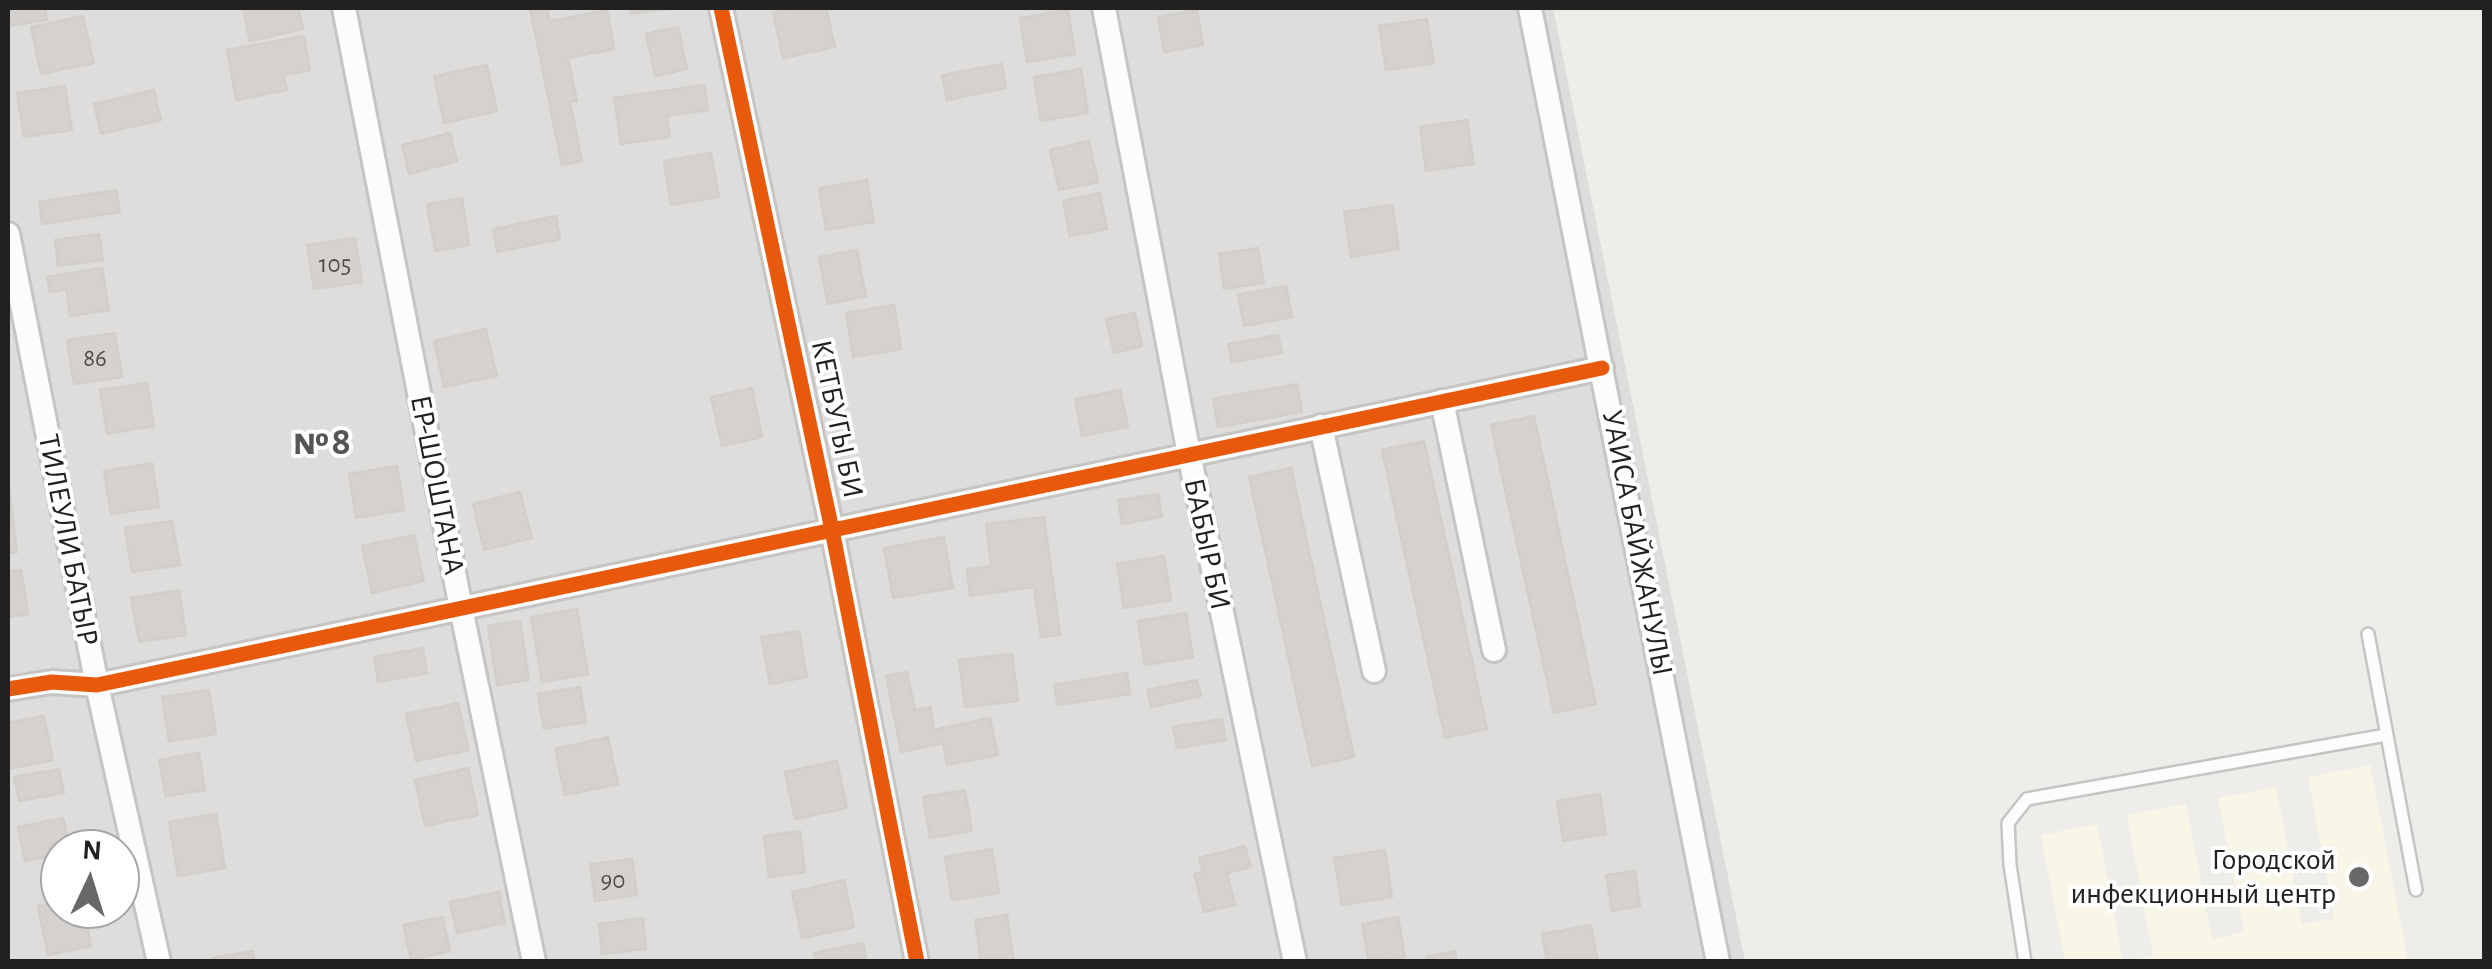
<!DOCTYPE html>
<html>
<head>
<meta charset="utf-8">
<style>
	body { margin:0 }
	#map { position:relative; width:2492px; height:969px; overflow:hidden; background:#efedea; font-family:"Alegreya Sans",sans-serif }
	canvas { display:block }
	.frame { position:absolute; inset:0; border:10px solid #212121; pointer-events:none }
	.north { position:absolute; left:40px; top:829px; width:100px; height:100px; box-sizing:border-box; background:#fff; border:2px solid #a6a6a6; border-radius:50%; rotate:4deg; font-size:28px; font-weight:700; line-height:40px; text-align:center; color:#212121 }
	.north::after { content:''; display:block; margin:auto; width:35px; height:45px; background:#696867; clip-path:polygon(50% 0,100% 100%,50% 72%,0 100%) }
</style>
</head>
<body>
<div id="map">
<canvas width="2492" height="969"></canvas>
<div class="frame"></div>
<div class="north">N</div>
</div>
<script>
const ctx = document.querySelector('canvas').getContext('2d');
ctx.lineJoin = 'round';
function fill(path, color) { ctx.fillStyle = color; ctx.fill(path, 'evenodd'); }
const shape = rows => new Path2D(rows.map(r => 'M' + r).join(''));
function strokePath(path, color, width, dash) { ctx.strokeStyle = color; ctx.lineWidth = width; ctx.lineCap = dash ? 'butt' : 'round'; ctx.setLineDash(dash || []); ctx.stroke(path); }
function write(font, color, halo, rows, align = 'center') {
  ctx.font = font + ' "Alegreya Sans",sans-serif'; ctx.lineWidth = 8; ctx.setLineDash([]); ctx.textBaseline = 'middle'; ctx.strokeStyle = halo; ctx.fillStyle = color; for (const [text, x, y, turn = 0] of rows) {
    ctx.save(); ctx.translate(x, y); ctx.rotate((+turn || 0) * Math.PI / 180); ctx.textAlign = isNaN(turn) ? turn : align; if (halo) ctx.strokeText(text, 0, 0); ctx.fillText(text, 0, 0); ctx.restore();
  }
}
fill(shape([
	[8,8,1553,8,1745,961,8,961],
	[60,849,120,849,120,909,60,909]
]), '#dedddb');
fill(shape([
	[2370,765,2408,961,2065,961,2041,835,2097,824,2123,961,2153,956,2127,815,2186,804,2212,939,2244,932,2218,798,2276,787,2302,924,2334,919,2308,777]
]), '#f7f6e7');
const building = shape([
	[8,8,45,8,47,20,8,26,8,8],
	[243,8,298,8,303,29,250,41,243,8],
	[530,8,547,8,550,21,607,10,614,49,568,58,577,101,570,102,582,161,562,165,530,8],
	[630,8,674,8,631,14,630,8],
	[798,8,826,8,835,47,783,58,773,13,798,8],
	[1068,10,1075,54,1027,62,1020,18,1068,10],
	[1197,10,1203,45,1164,52,1158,17,1197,10],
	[83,16,94,63,41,74,31,27,83,16],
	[1427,19,1434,63,1386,70,1379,26,1427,19],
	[678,27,687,69,655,76,646,34,678,27],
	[304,36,310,70,284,75,287,90,236,100,227,50,304,36],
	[1002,64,1006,88,947,100,942,75,1002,64],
	[487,65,497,111,444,123,434,76,487,65],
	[1081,69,1088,113,1041,121,1034,77,1081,69],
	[704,85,708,110,667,116,670,137,621,144,614,98,704,85],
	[65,86,72,130,24,137,17,93,65,86],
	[154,90,161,120,101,134,94,104,154,90],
	[1467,120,1474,164,1426,171,1420,127,1467,120],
	[450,133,457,161,409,174,402,145,450,133],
	[1089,141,1098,182,1059,190,1050,150,1089,141],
	[711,153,719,197,671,205,664,161,711,153],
	[867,180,874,222,826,230,819,188,867,180],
	[116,190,120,212,42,224,39,202,116,190],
	[1100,193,1107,229,1070,236,1063,201,1100,193],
	[462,198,469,245,435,251,427,204,462,198],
	[1392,205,1399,249,1351,257,1344,212,1392,205],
	[556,216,560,239,497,252,493,229,556,216],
	[99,234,103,260,58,266,55,240,99,234],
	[355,238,362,282,314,289,307,245,355,238],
	[1258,248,1264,283,1224,289,1219,254,1258,248],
	[857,250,866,296,828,304,819,257,857,250],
	[102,268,109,310,70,316,66,289,50,292,47,277,102,268],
	[1286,286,1292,317,1244,326,1238,295,1286,286],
	[894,305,901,349,853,357,846,313,894,305],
	[1135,313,1142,346,1114,353,1106,319,1135,313],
	[486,329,497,376,444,387,434,341,486,329],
	[115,333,122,377,74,384,67,340,115,333],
	[1278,335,1282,353,1232,362,1228,344,1278,335],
	[147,383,154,426,107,434,100,390,147,383],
	[1297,384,1302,412,1218,427,1213,399,1297,384],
	[752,388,762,437,722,446,711,397,752,388],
	[1120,390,1128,427,1082,436,1075,399,1120,390],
	[1534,416,1596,704,1554,713,1491,425,1534,416],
	[1424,441,1487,729,1445,738,1382,450,1424,441],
	[152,463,159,507,111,514,104,471,152,463],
	[397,466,404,510,356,518,349,474,397,466],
	[1291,468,1354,757,1312,766,1249,477,1291,468],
	[8,479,17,552,8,553,8,479],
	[520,492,532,538,484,550,473,504,520,492],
	[1158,494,1162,517,1122,524,1118,500,1158,494],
	[1044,517,1060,635,1041,637,1034,587,970,596,967,569,991,566,986,524,1044,517],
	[172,521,180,565,132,572,125,528,172,521],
	[414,535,424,581,372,593,362,546,414,535],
	[944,537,953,588,893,598,884,548,944,537],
	[1164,556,1171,600,1124,608,1117,564,1164,556],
	[21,570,28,614,8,617,8,572,21,570],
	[179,590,186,635,139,642,131,598,179,590],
	[577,609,588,674,542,682,531,617,577,609],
	[1186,613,1193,657,1145,665,1138,621,1186,613],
	[520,621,529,680,497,685,488,626,520,621],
	[799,631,807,677,770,684,761,637,799,631],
	[423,648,427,673,378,682,374,657,423,648],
	[1012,654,1018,701,965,707,959,660,1012,654],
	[907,672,915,710,930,707,934,730,990,718,998,755,947,765,943,743,901,752,886,676,907,672],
	[1127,673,1130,694,1058,705,1054,685,1127,673],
	[1197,680,1201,696,1151,707,1147,690,1197,680],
	[580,687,586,722,544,729,538,694,580,687],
	[209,690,216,734,169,741,162,697,209,690],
	[458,703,469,750,416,761,406,714,458,703],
	[44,716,53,760,8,769,8,723,44,716],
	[1222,719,1226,740,1177,748,1173,727,1222,719],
	[608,737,618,784,565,795,555,749,608,737],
	[199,753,205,790,166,796,159,760,199,753],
	[837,761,847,808,795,819,785,772,837,761],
	[468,768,478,815,425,826,415,780,468,768],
	[59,769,64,793,19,801,14,777,59,769],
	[965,790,972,831,930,838,923,797,965,790],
	[1600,794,1606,834,1563,841,1557,801,1600,794],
	[216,814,225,868,178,876,169,822,216,814],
	[63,818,70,849,60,849,60,854,25,861,18,827,63,818],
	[800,831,805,872,769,877,764,836,800,831],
	[1245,846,1251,867,1227,873,1235,905,1204,912,1194,874,1203,872,1199,858,1245,846],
	[992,849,999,893,952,900,945,857,992,849],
	[1385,850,1392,897,1342,905,1334,858,1385,850],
	[632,859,637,895,595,901,590,864,632,859],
	[1635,871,1640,906,1612,911,1606,875,1635,871],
	[844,880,854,927,802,938,792,892,844,880],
	[499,892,505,923,457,933,450,902,499,892],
	[60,902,60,909,84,909,91,946,48,955,38,906,60,902],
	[1007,915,1014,962,981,962,975,920,1007,915],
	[443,917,450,951,411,960,403,925,443,917],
	[1398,917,1405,957,1369,962,1362,924,1398,917],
	[643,918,646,949,602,954,599,924,643,918],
	[1591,925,1598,962,1547,962,1542,934,1591,925],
	[863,943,867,962,816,962,814,953,863,943],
	[253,951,255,962,212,962,212,958,253,951],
	[1455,951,1457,962,1427,962,1426,957,1455,951]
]);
fill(building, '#d4d1ce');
strokePath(building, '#d2cfcb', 2.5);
const service = shape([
	[2368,634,2416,890],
	[2025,962,2010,865,2008,823,2027,799,2386,735]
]);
const minor = shape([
	[344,8,461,608,534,962],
	[721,8,832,530,917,962],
	[1104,8,1189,454,1295,962],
	[1530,8,1718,962],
	[8,234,97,685,159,962],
	[1442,401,1494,650],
	[1321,426,1374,671],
	[8,689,52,682,97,685,1602,368]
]);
strokePath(service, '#c6c5c4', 16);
strokePath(minor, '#c6c5c4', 28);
strokePath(service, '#fdfcfc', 11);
strokePath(minor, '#fdfcfc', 22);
strokePath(shape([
	[721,8,832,530,917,962],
	[8,689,52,682,97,685,1602,368]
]), '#e8590c', 15);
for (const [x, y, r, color] of [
	[2359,877,12,"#696867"]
]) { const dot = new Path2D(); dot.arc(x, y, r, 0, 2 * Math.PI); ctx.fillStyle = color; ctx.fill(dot); strokePath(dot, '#fff', 4); }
write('25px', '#4e4d4c', null, [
	["105",335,264],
	["86",95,358],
	["90",613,880]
]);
write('30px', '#212121', '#fff', [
	["КЕТБУГЫ БИ",837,419,78],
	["ЕР-ШОШТАНА",437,485,79],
	["ТИЛЕУЛИ БАТЫР",68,540,79],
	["УАИСА БАЙЖАНУЛЫ",1637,543,79],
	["БАБЫР БИ",1207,544,78]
]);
write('30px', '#212121', '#fff', [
	["Городской",2336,860],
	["инфекционный центр",2336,894]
], 'right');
ctx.letterSpacing = '2.5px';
write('bold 40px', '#545454', '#fff', [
	["№8",323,442]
]);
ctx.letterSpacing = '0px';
</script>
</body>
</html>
